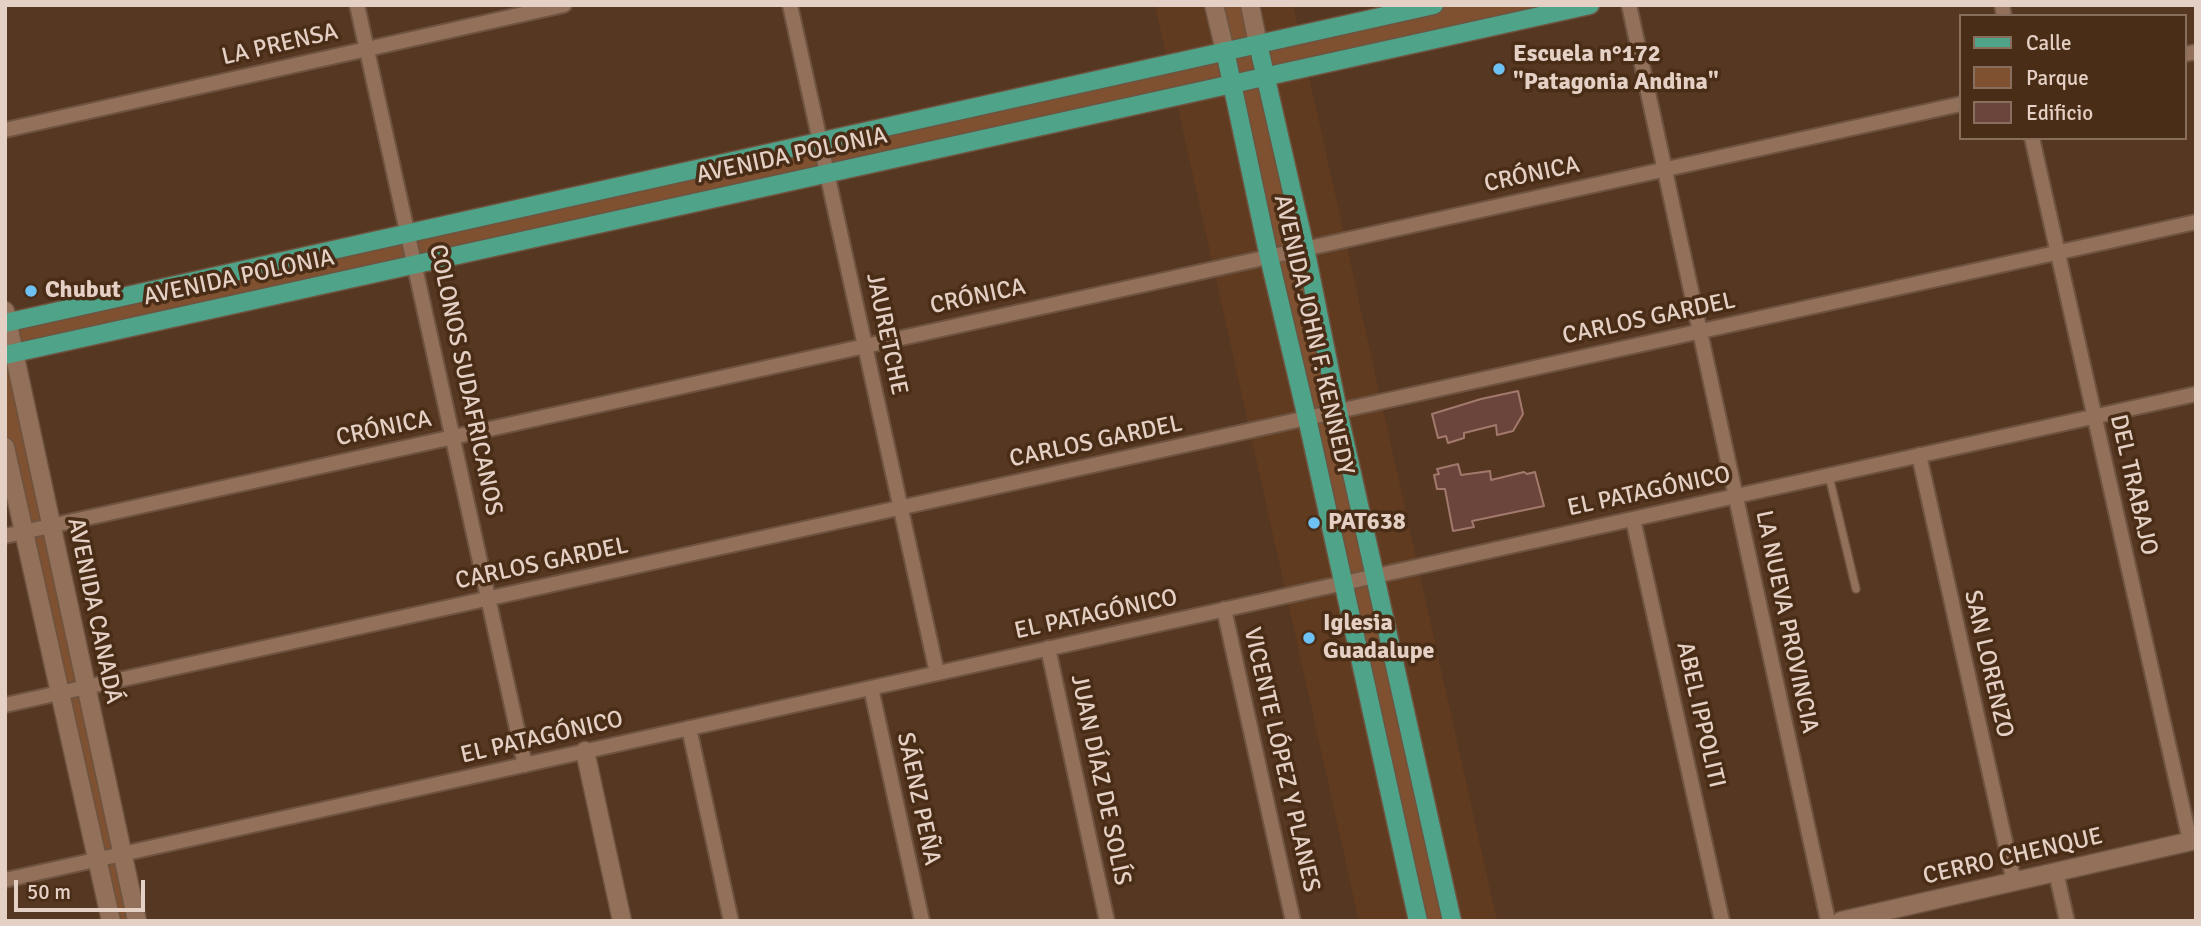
<!DOCTYPE html>
<html>
<head>
<meta charset="utf-8">
<style>
	body { margin:0 }
	#map { position:relative; width:2201px; height:926px; overflow:hidden; background:#563721; font-family:Signika,sans-serif }
	canvas { display:block }
	.frame { position:absolute; inset:0; border:7px solid #e4d0c4; pointer-events:none }
	.legend { position:absolute; left:1959px; top:14px; width:228px; height:126px; box-sizing:border-box; background:#4a2d17; border:2px solid #886e5c; margin:0; padding:9px 12px; list-style:none; font-size:21px; color:#e4d0c4 }
	.legend li { display:flex; align-items:center; gap:14px; height:35px }
	.legend b { width:35px; border:2px solid #886e5c }
	.scale { position:absolute; left:14px; top:880px; width:131px; height:32px; box-sizing:border-box; border:4px solid #e4d0c4; border-top:0; padding-left:9px; font-size:21px; line-height:24px; white-space:nowrap; color:#e4d0c4; -webkit-text-stroke:5px #4a2d17; paint-order:stroke }
</style>
</head>
<body>
<div id="map">
<canvas width="2201" height="926"></canvas>
<div class="frame"></div>
<ul class="legend">
<li><b style="height:9px;background:#4ea388"></b>Calle</li>
<li><b style="height:19px;background:#7f5130"></b>Parque</li>
<li><b style="height:19px;background:#6b453b"></b>Edificio</li>
</ul>
<div class="scale">50 m</div>
</div>
<script>
const ctx = document.querySelector('canvas').getContext('2d');
ctx.lineJoin = 'round';
function fill(path, color) { ctx.fillStyle = color; ctx.fill(path, 'evenodd'); }
const shape = rows => new Path2D(rows.map(r => 'M' + r).join(''));
function strokePath(path, color, width, dash) { ctx.strokeStyle = color; ctx.lineWidth = width; ctx.lineCap = dash ? 'butt' : 'round'; ctx.setLineDash(dash || []); ctx.stroke(path); }
function write(font, color, halo, rows, align = 'center') {
  ctx.font = font + ' Signika,sans-serif'; ctx.lineWidth = 7; ctx.setLineDash([]); ctx.textBaseline = 'middle'; ctx.strokeStyle = halo; ctx.fillStyle = color; for (const [text, x, y, turn = 0] of rows) {
    ctx.save(); ctx.translate(x, y); ctx.rotate((+turn || 0) * Math.PI / 180); ctx.textAlign = isNaN(turn) ? turn : align; if (halo) ctx.strokeText(text, 0, 0); ctx.fillText(text, 0, 0); ctx.restore();
  }
}
fill(shape([
	[1155,5,1293,5,1497,921,1359,921]
]), '#603b20');
fill(shape([
	[1214,5,1250,5,1258,43,1434,5,1590,5,1266,77,1452,921,1418,921,1233,84,14,353,137,921,111,921,5,447,5,311,8,322,1224,52]
]), '#7f5130');
const building = shape([
	[1518,391,1523,414,1513,431,1497,435,1496,425,1464,433,1464,438,1448,443,1446,436,1438,438,1432,414,1481,399,1518,391],
	[1458,464,1461,475,1490,471,1491,480,1524,472,1527,474,1535,472,1544,506,1472,521,1474,527,1453,531,1445,489,1437,489,1434,475,1439,474,1437,469,1458,464]
]);
fill(building, '#6b453b');
strokePath(building, '#a3796e', 2);
const service = shape([
	[1829,476,1856,589]
]);
const minor = shape([
	[357,5,525,765],
	[790,5,937,673],
	[1629,5,1828,921],
	[2002,5,2004,16],
	[2185,54,2196,52],
	[5,130,564,5],
	[2032,138,2190,841],
	[1919,455,2014,882],
	[1633,519,1722,921],
	[5,536,1961,104],
	[1224,609,1293,921],
	[1048,648,1107,921],
	[871,688,922,921],
	[5,705,2196,222],
	[689,728,731,921],
	[2056,872,2067,921],
	[5,880,2196,394]
]);
const tertiary = shape([
	[585,751,622,921],
	[1841,921,2196,840]
]);
const secondary = shape([
	[1214,5,1225,51],
	[1250,5,1258,44],
	[5,311,137,921],
	[5,447,111,921]
]);
const primary = shape([
	[1258,44,1305,248,1338,411,1452,921],
	[1225,51,1269,257,1307,418,1418,921],
	[5,323,1434,5],
	[5,355,1590,5]
]);
strokePath(service, '#6d5340', 10);
strokePath(minor, '#6d5340', 18);
strokePath(tertiary, '#6d5340', 21);
strokePath(secondary, '#6d5340', 21);
strokePath(primary, '#6d5340', 21);
strokePath(service, '#927059', 7);
strokePath(minor, '#927059', 14);
strokePath(tertiary, '#927059', 18);
strokePath(secondary, '#927059', 18);
strokePath(primary, '#4ea388', 18);
for (const [x, y, r, color] of [
	[1499,69,7,"#6ec2f3"],
	[31,291,7,"#6ec2f3"],
	[1314,523,7,"#6ec2f3"],
	[1309,638,7,"#6ec2f3"]
]) { const dot = new Path2D(); dot.arc(x, y, r, 0, 2 * Math.PI); ctx.fillStyle = color; ctx.fill(dot); strokePath(dot, '#4a2d17', 2.5); }
write('24px', '#e4d0c4', '#4a2d17', [
	["LA PRENSA",280,45,-13],
	["AVENIDA POLONIA",792,156,-12],
	["CRÓNICA",1532,175,-12],
	["AVENIDA POLONIA",239,278,-12],
	["CRÓNICA",978,297,-12],
	["CARLOS GARDEL",1649,319,-12],
	["JAURETCHE",886,334,78],
	["AVENIDA JOHN F. KENNEDY",1313,335,77],
	["COLONOS SUDAFRICANOS",465,380,78],
	["CRÓNICA",384,429,-12],
	["CARLOS GARDEL",1096,442,-12],
	["DEL TRABAJO",2133,485,77],
	["EL PATAGÓNICO",1649,492,-12],
	["CARLOS GARDEL",542,564,-12],
	["AVENIDA CANADÁ",94,611,78],
	["EL PATAGÓNICO",1096,615,-12],
	["LA NUEVA PROVINCIA",1786,622,78],
	["SAN LORENZO",1988,664,77],
	["ABEL IPPOLITI",1700,715,77],
	["EL PATAGÓNICO",542,738,-13],
	["VICENTE LÓPEZ Y PLANES",1281,760,77],
	["JUAN DÍAZ DE SOLÍS",1100,780,78],
	["SÁENZ PEÑA",918,799,78],
	["CERRO CHENQUE",2013,857,-13]
]);
write('bold 24px', '#e4d0c4', '#4a2d17', [
	["Escuela n°172",1513,55],
	["\"Patagonia Andina\"",1513,83],
	["Chubut",45,291],
	["PAT638",1328,523],
	["Iglesia",1323,624],
	["Guadalupe",1323,652]
], 'left');
</script>
</body>
</html>
